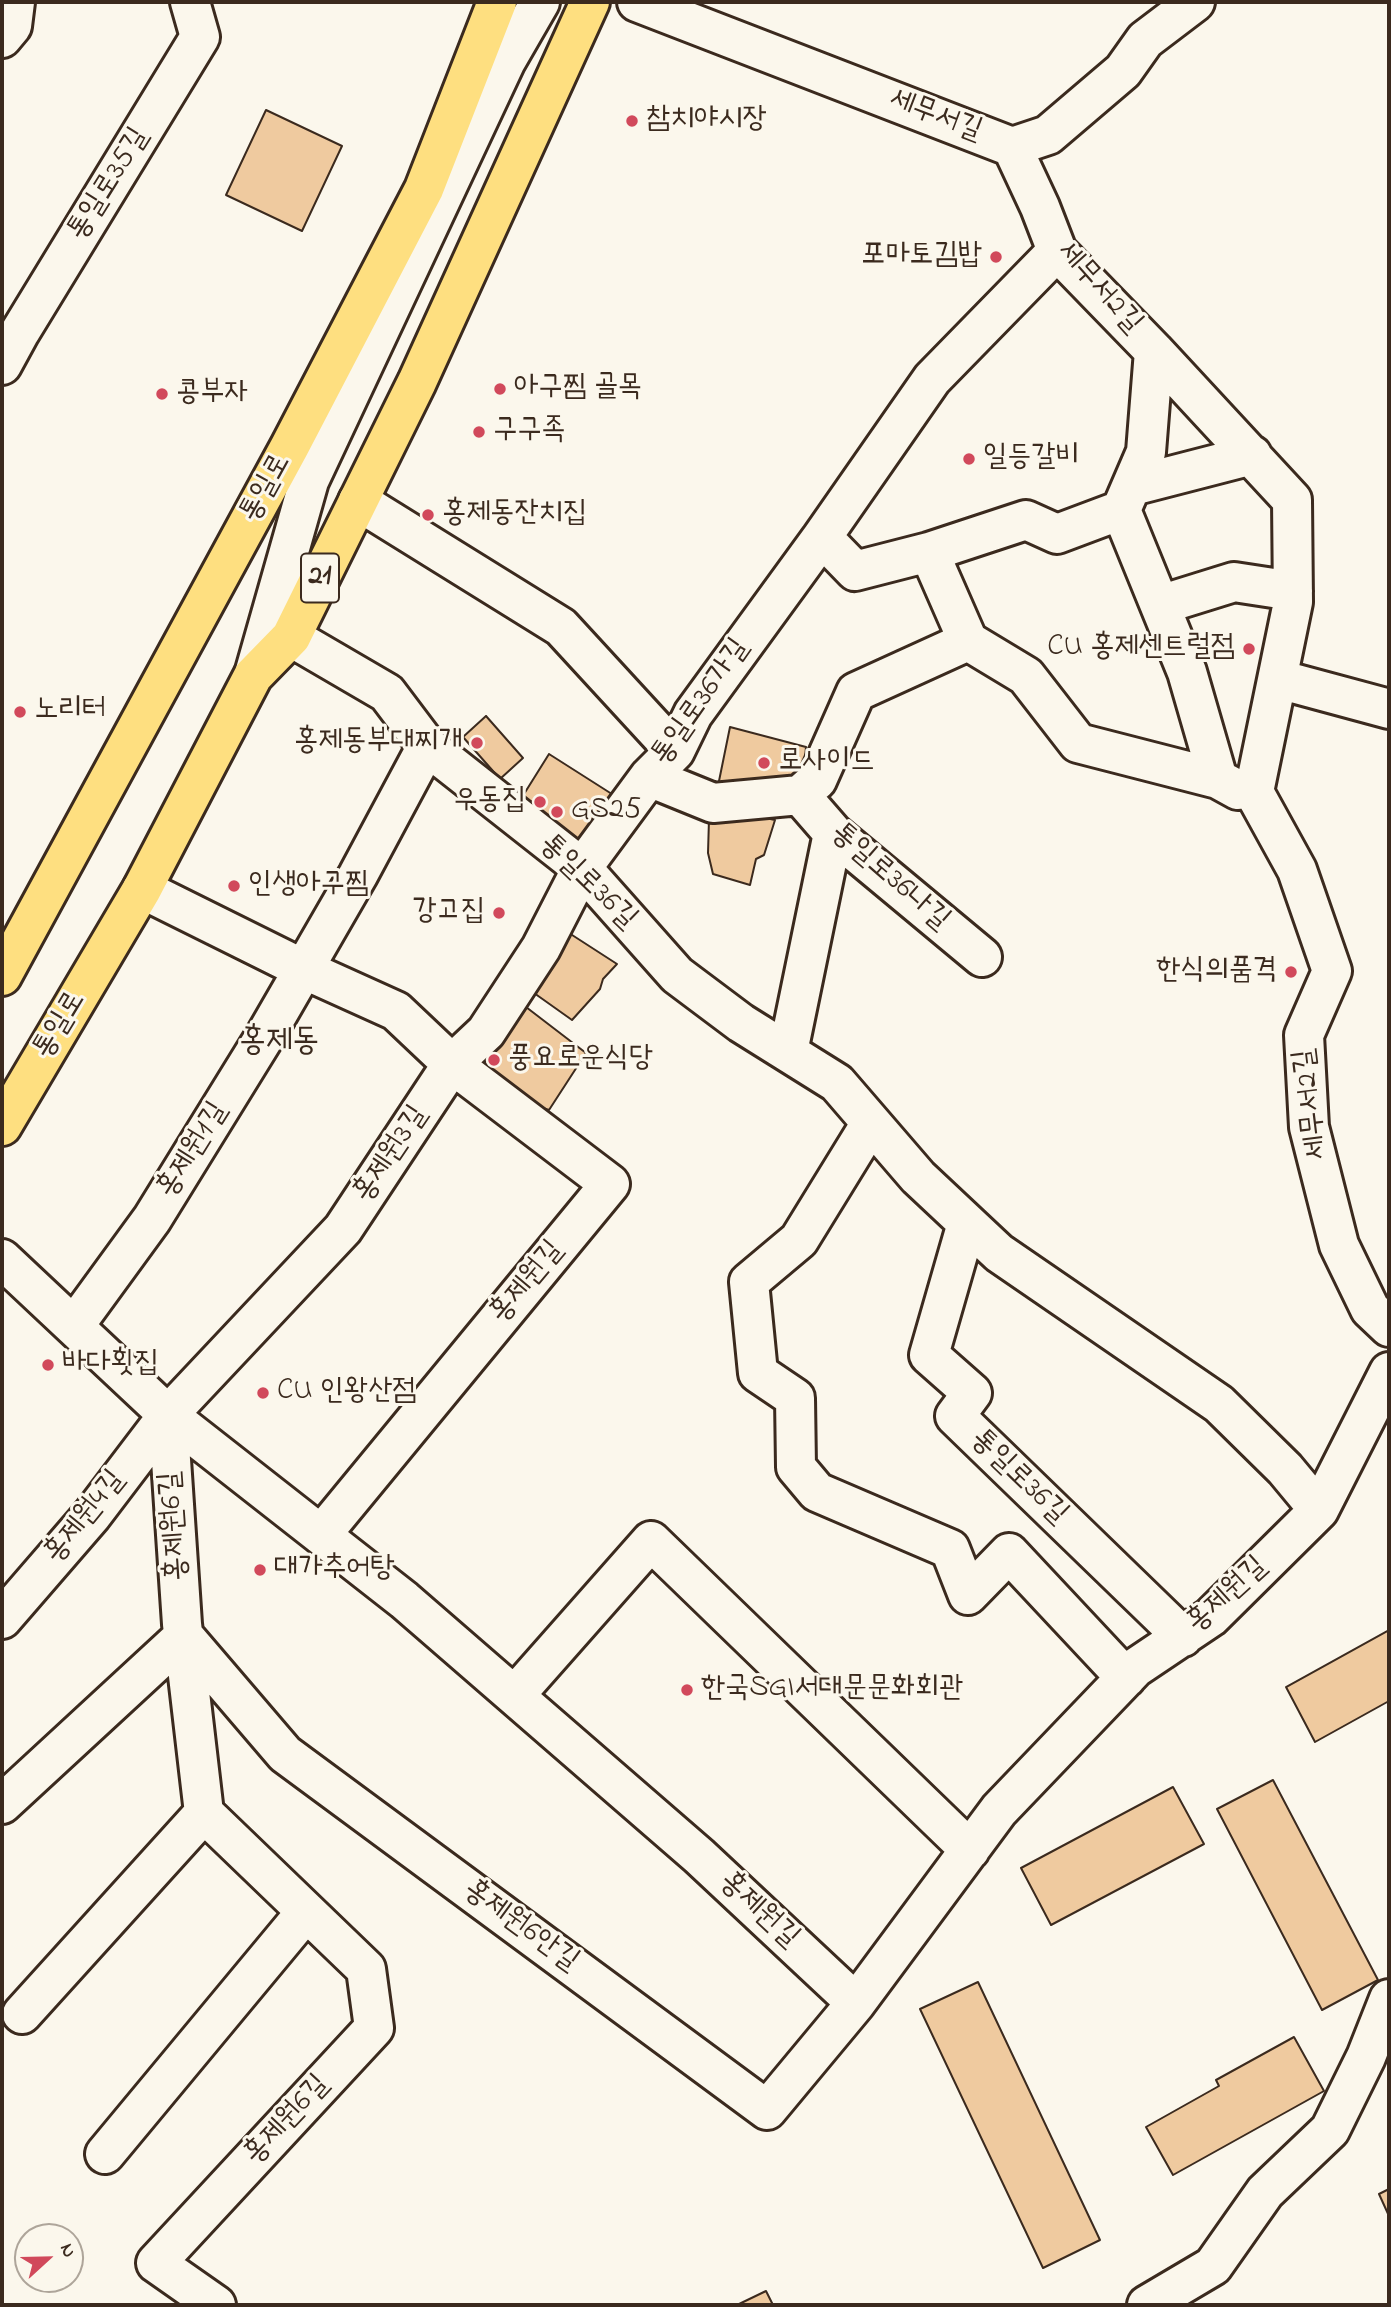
<!DOCTYPE html>
<html>
<head>
<meta charset="utf-8">
<style>
	body { margin:0 }
	#map { position:relative; width:1391px; height:2307px; overflow:hidden; background:#fbf7ec; font-family:"Indie Flower",sans-serif }
	canvas { display:block }
	.frame { position:absolute; inset:0; border:4px solid #3b2a1e; pointer-events:none }
	.north { position:absolute; left:14px; top:2223px; width:70px; height:70px; box-sizing:border-box; background:#fbf7ec; border:2px solid #aea59a; border-radius:50%; rotate:68deg; font-size:19px; font-weight:700; line-height:28px; text-align:center; color:#3b2a1e }
	.north::after { content:''; display:block; margin:auto; width:24px; height:32px; background:#d1495b; clip-path:polygon(50% 0,100% 100%,50% 72%,0 100%) }
</style>
</head>
<body>
<div id="map">
<canvas width="1391" height="2307"></canvas>
<div class="frame"></div>
<div class="north">N</div>
</div>
<script>
const ctx = document.querySelector('canvas').getContext('2d');
ctx.lineJoin = 'round';
function fill(path, color) { ctx.fillStyle = color; ctx.fill(path, 'evenodd'); }
const shape = rows => new Path2D(rows.map(r => 'M' + r).join(''));
function strokePath(path, color, width, dash) { ctx.strokeStyle = color; ctx.lineWidth = width; ctx.lineCap = dash ? 'butt' : 'round'; ctx.setLineDash(dash || []); ctx.stroke(path); }
function write(font, color, halo, rows, align = 'center') {
  ctx.font = font + ' "Indie Flower","Poor Story",sans-serif'; ctx.lineWidth = 6; ctx.setLineDash([]); ctx.textBaseline = 'middle'; ctx.strokeStyle = halo; ctx.fillStyle = color; for (const [text, x, y, turn = 0] of rows) {
    ctx.save(); ctx.translate(x, y); ctx.rotate((+turn || 0) * Math.PI / 180); ctx.textAlign = isNaN(turn) ? turn : align; if (halo) ctx.strokeText(text, 0, 0); ctx.fillText(text, 0, 0); ctx.restore();
  }
}
const building = shape([
	[266,110,342,146,302,231,226,195,266,110],
	[486,716,523,758,500,779,463,737,486,716],
	[730,727,806,747,803,779,733,791,719,781,730,727],
	[549,754,615,796,582,842,519,802,549,754],
	[728,810,775,820,764,855,756,859,750,885,713,874,708,853,709,819,728,810],
	[569,933,617,964,603,979,600,989,572,1020,534,993,569,933],
	[526,1007,586,1053,549,1110,536,1106,481,1064,505,1023,526,1007],
	[1389,1630,1389,1701,1315,1742,1286,1687,1389,1630],
	[1273,1780,1378,1980,1322,2010,1217,1809,1273,1780],
	[1173,1787,1204,1844,1051,1925,1021,1868,1173,1787],
	[978,1982,1100,2240,1043,2268,920,2009,978,1982],
	[1294,2037,1324,2091,1173,2175,1146,2127,1219,2086,1216,2080,1294,2037],
	[1389,2189,1389,2216,1379,2194,1389,2189],
	[766,2291,773,2305,737,2305,766,2291]
]);
fill(building, '#efca9f');
strokePath(building, '#3b2a1e', 2);
const minor = shape([
	[637,2,1012,147,1048,135,1123,71,1145,40,1195,2],
	[2,38,12,26,15,2],
	[1012,147,1040,207,1057,251,1154,351,1292,500,1293,602,1254,792,1297,870,1332,971,1304,1035,1309,1127,1339,1245,1370,1309,1389,1327],
	[1154,351,1146,452,1121,510,1187,672,1218,779,1238,790],
	[2,365,20,332,200,37,190,2],
	[1132,486,1252,455],
	[358,501,561,627,675,751],
	[822,537,855,571,929,552,1026,520,1057,534,1121,510],
	[929,552,968,641],
	[1160,605,1234,582,1293,591],
	[291,637,387,693,427,746,582,868,677,975,741,1023,837,1083,918,1177,999,1253,1219,1404,1285,1469,1319,1510],
	[255,671,309,481,506,61,540,2],
	[1278,679,1389,709],
	[649,777,713,803,800,795,817,780,856,692,968,641,1026,676,1078,743,1218,779],
	[800,795,833,833,982,957],
	[142,889,303,969,396,1011,452,1064,610,1184,321,1535],
	[788,1052,833,833],
	[871,1123,799,1240,749,1282,758,1373,795,1398,796,1467,817,1492,950,1549,968,1595,1009,1553,1126,1678],
	[967,1223,929,1355,972,1393,955,1416,1183,1637],
	[2,1259,168,1415,404,1600,699,1856,856,2003],
	[74,1326,152,1219,265,1036,358,875,427,746],
	[168,1415,182,1624,204,1813,366,1969,374,2028,156,2263,216,2305],
	[2,1619,92,1515,168,1415,343,1229,452,1064,486,1032,541,948,582,868,649,777,675,751,693,714,822,537,932,379,1057,251],
	[515,1695,651,1541,970,1850],
	[2,1804,184,1636,285,1754,767,2110,856,2003,999,1810,1135,1668,1211,1617,1319,1510,1389,1372],
	[22,2014,204,1813],
	[105,2154,306,1912],
	[1147,2305,1213,2266,1265,2192,1330,2130,1366,2057,1389,1999]
]);
const major = shape([
	[2,976,290,446,424,189,497,2],
	[2,1126,142,889,253,676,291,637,417,382,590,2]
]);
strokePath(minor, '#3b2a1e', 44);
strokePath(major, '#3b2a1e', 44);
strokePath(minor, '#fbf7ec', 38);
strokePath(major, '#fedf80', 38);
for (const [x, y, r, color] of [
	[632,121,7,"#d1495b"],
	[996,257,7,"#d1495b"],
	[500,389,7,"#d1495b"],
	[162,394,7,"#d1495b"],
	[479,432,7,"#d1495b"],
	[969,459,7,"#d1495b"],
	[428,515,7,"#d1495b"],
	[1249,649,7,"#d1495b"],
	[20,712,7,"#d1495b"],
	[477,743,7,"#d1495b"],
	[764,763,7,"#d1495b"],
	[540,802,7,"#d1495b"],
	[557,812,7,"#d1495b"],
	[234,886,7,"#d1495b"],
	[499,913,7,"#d1495b"],
	[1291,972,7,"#d1495b"],
	[494,1060,7,"#d1495b"],
	[48,1365,7,"#d1495b"],
	[263,1393,7,"#d1495b"],
	[260,1570,7,"#d1495b"],
	[687,1690,7,"#d1495b"]
]) { const dot = new Path2D(); dot.arc(x, y, r, 0, 2 * Math.PI); ctx.fillStyle = color; ctx.fill(dot); strokePath(dot, '#fbf7ec', 2.5); }
for (const [x, y, w] of [
	[320,578,38]
]) { const box = new Path2D(); box.roundRect(x - w / 2, y - 24.5, w, 49, 5); ctx.fillStyle = '#fbf7ec'; ctx.fill(box); strokePath(box, '#3b2a1e', 2); }
write('bold 28px', '#3b2a1e', null, [
	["21",320,578]
]);
write('30px', '#3b2a1e', '#fbf7ec', [
	["세무서길",935,117,21],
	["통일로35길",110,185,-58],
	["세무서2길",1098,289,48],
	["통일로",267,489,-61],
	["통일로36가길",702,703,-55],
	["통일로36나길",889,878,41],
	["통일로36길",587,883,44],
	["통일로",61,1026,-59],
	["세무서2길",1313,1104,-97],
	["홍제원1길",194,1151,-58],
	["홍제원3길",392,1155,-56],
	["홍제원길",528,1283,-50],
	["통일로36길",1018,1478,44],
	["홍제원4길",86,1518,-51],
	["홍제원6길",176,1526,-94],
	["홍제원길",1228,1596,-42],
	["홍제원길",758,1911,43],
	["홍제원6안길",520,1927,36],
	["홍제원6길",288,2121,-47]
]);
write('30px', '#3b2a1e', '#fbf7ec', [
	["참치야시장",646,121],
	["포마토김밥",982,257,"right"],
	["아구찜 골목",514,389],
	["콩부자",176,394],
	["구구족",493,432],
	["일등갈비",983,459],
	["홍제동잔치집",442,515],
	["CU 홍제센트럴점",1235,649,"right"],
	["노리터",34,712],
	["홍제동부대찌개",463,743,"right"],
	["로사이드",778,763],
	["우동집",526,802,"right"],
	["GS25",571,812],
	["인생아구찜",248,886],
	["강고집",485,913,"right"],
	["한식의품격",1277,972,"right"],
	["풍요로운식당",508,1060],
	["바다횟집",62,1365],
	["CU 인왕산점",277,1393],
	["대가추어탕",274,1570],
	["한국SGI서대문문화회관",701,1690]
], 'left');
write('33px', '#3b2a1e', '#fbf7ec', [
	["홍제동",279,1044]
]);
</script>
</body>
</html>
